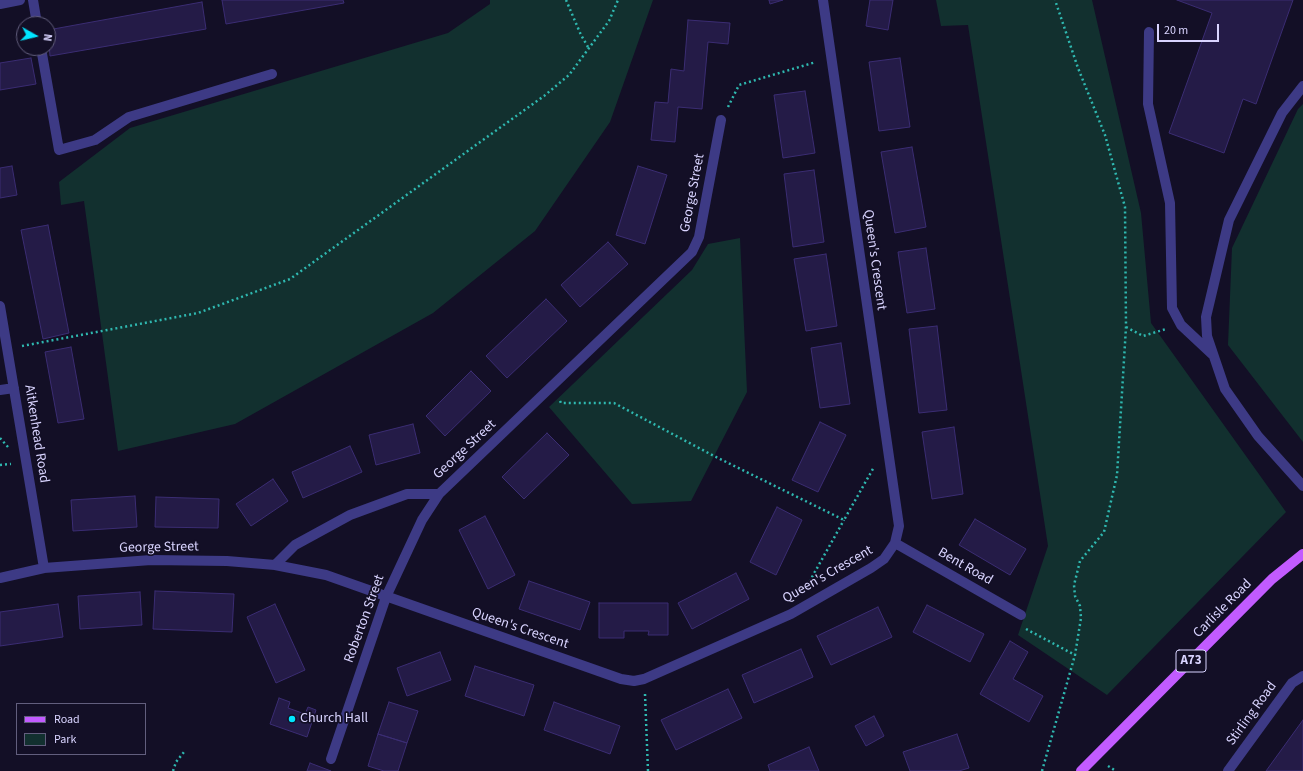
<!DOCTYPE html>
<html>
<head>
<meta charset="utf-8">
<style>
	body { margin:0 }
	#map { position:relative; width:1303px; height:771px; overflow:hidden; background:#130f26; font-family:"Source Sans 3",sans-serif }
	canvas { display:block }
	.legend { position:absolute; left:16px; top:703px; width:130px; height:52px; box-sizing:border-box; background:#130f26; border:1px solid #625e7d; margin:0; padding:5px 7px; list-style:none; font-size:12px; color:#d9d4ff }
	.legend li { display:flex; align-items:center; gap:8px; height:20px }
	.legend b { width:20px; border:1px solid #625e7d }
	.north { position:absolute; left:16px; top:16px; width:40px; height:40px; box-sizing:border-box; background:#130f26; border:1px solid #625e7d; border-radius:50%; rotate:98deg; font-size:11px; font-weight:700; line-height:16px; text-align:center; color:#d9d4ff }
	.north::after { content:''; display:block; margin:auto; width:14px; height:18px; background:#00e5ff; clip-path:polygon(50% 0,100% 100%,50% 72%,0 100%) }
	.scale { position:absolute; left:1157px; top:24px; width:62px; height:18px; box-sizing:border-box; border:2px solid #d9d4ff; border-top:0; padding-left:5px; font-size:12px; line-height:14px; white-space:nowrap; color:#d9d4ff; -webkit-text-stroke:3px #130f26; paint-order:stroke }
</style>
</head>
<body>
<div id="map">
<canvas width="1303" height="771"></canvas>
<ul class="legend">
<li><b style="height:5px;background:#c25bff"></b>Road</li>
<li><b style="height:11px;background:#12302f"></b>Park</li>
</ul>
<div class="north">N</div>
<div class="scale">20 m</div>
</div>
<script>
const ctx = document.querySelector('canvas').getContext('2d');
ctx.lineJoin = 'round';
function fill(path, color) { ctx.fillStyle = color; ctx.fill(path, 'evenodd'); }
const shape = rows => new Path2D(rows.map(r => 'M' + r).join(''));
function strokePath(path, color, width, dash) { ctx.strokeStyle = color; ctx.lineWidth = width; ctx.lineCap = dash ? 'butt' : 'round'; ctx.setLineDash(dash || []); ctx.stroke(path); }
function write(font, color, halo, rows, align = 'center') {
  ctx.font = font + ' "Source Sans 3",sans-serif'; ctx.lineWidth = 3.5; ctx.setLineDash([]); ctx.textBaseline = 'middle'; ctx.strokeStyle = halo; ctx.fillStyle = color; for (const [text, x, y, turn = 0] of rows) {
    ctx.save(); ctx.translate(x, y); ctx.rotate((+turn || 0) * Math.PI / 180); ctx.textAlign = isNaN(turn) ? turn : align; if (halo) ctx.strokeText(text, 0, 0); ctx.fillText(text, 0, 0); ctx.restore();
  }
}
fill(shape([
	[490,0,653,0,610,122,535,231,433,313,235,424,118,451,84,201,61,205,59,182,130,128,448,33,490,4],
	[936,0,1092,0,1141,213,1151,323,1286,512,1107,695,1018,635,1048,546,968,25,941,26],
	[1303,104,1303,442,1228,345,1232,248,1298,109],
	[740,238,747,392,691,501,632,504,549,407,692,270,708,244]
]), '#12302f');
const building = shape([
	[222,0,343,0,344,3,226,24,222,0],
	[769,0,783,0,770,4,769,0],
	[870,0,893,0,888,30,866,26,870,0],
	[1177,0,1293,0,1256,104,1243,99,1224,153,1169,133,1212,13,1177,0],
	[202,2,206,29,50,56,48,30,202,2],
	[688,20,730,23,728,44,708,42,702,109,678,107,675,142,651,140,655,102,668,103,671,69,684,71,688,20],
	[31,58,36,84,0,90,0,63,31,58],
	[900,58,910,127,879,131,869,62,900,58],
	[805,91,815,153,783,158,774,95,805,91],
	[912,147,926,227,895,233,881,152,912,147],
	[12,166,17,195,0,198,0,168,12,166],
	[638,166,667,175,645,244,616,235,638,166],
	[814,170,824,242,793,247,784,174,814,170],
	[48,225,69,333,43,339,21,230,48,225],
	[608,242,628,264,580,307,561,285,608,242],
	[926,248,935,309,907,313,898,252,926,248],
	[826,254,837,326,806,331,794,259,826,254],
	[546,299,567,321,507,378,486,356,546,299],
	[937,326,947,410,919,413,909,329,937,326],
	[841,343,850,404,820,408,811,348,841,343],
	[71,347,84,419,58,423,45,352,71,347],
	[471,371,491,391,445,436,426,416,471,371],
	[820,422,846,435,818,492,792,480,820,422],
	[413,424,420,453,376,465,369,435,413,424],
	[954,427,963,494,932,499,922,432,954,427],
	[547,433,569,455,524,499,502,477,547,433],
	[350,446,362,472,303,498,292,472,350,446],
	[273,479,288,501,251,526,236,504,273,479],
	[135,496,137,527,73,531,71,500,135,496],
	[156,497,219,499,218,528,155,527,156,497],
	[777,507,802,520,776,575,750,562,777,507],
	[485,516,515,575,488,589,459,530,485,516],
	[975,519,1026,549,1010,575,959,545,975,519],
	[736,573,749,599,692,629,678,603,736,573],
	[529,581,590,602,580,630,519,609,529,581],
	[155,591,234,594,232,632,153,629,155,591],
	[140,592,142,625,80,629,78,596,140,592],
	[599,603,668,603,668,635,648,635,649,631,624,631,624,638,599,638,599,603],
	[58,604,63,637,0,646,0,612,58,604],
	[275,604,305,670,276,683,247,617,275,604],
	[927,605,984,634,970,662,913,632,927,605],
	[878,607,892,637,831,665,817,636,878,607],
	[1010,641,1028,652,1013,679,1043,696,1029,722,980,694,1010,641],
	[801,649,813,677,754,703,742,675,801,649],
	[440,652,451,680,407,696,397,668,440,652],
	[475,666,534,685,524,716,465,696,475,666],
	[728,689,742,718,676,750,661,720,728,689],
	[279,698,290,702,288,708,305,714,308,707,316,710,307,737,270,724,279,698],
	[389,702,418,711,407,743,378,734,389,702],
	[554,702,620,726,610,754,544,730,554,702],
	[874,716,884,736,866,746,855,726,874,716],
	[1303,720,1303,771,1266,771,1303,720],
	[378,734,407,743,398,771,384,771,368,766,378,734],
	[957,734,969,768,959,771,910,771,903,752,957,734],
	[809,747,819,771,770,771,768,765,809,747],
	[310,763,331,771,307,771,310,763]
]);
fill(building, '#241b47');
strokePath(building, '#3b2d73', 1);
strokePath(shape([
	[566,0,581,35,588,47],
	[728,107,739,85,816,62],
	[1126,327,1143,336,1166,329],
	[22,346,198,313,290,279,544,96,569,75,609,21,618,0],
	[560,401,561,403,614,403,714,456,844,520,874,467],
	[0,438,8,447],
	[0,465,11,464],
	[807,586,844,520],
	[1026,629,1075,655],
	[645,694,648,771],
	[1108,766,1116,771],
	[173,771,176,762,184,752],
	[1042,771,1075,655,1081,618,1080,606,1075,596,1074,585,1080,561,1104,532,1117,475,1126,327,1125,207,1105,135,1078,68,1055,0]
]), '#2fb8b0', 2.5, [2, 3]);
strokePath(shape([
	[33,0,37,24],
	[1149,32,1148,104,1170,203,1172,308,1181,325,1212,354],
	[41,48,59,150,95,140,129,117,272,74],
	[1303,86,1282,113,1229,220,1206,317,1207,336,1225,389,1258,436,1303,486]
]), '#3d3a85', 10);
strokePath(shape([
	[0,4,20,0],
	[0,306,44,568],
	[0,390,14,388],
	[895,543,1021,615],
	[275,565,326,575,621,679,634,681,644,679,791,614,871,568,884,559,895,543,899,526,823,0],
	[0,578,44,568,151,560,227,561,275,565,295,545,350,515,407,494,439,494,692,252,699,237,721,120],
	[331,759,386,597,422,520,439,494],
	[1228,771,1292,683,1303,676]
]), '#3d3a85', 10);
strokePath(shape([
	[1081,771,1272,579,1303,554]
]), '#c25bff', 10);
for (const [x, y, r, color] of [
	[292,719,4,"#00e5ff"]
]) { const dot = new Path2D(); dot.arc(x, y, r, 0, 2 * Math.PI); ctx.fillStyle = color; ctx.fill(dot); strokePath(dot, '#130f26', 1.5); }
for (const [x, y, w] of [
	[1191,661,30]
]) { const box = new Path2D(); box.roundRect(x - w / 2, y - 11, w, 22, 3); ctx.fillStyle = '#130f26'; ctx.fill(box); strokePath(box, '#d9d4ff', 1); }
write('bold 13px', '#d9d4ff', null, [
	["A73",1191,661]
]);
write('14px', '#d9d4ff', '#130f26', [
	["George Street",693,193,-79],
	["Queen's Crescent",874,260,82],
	["Aitkenhead Road",36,434,81],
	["George Street",465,450,-43],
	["George Street",159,548,-1],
	["Bent Road",965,567,30],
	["Queen's Crescent",828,575,-30],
	["Carlisle Road",1223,609,-45],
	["Roberton Street",365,619,-70],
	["Queen's Crescent",520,629,19],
	["Stirling Road",1252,714,-54]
]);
write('14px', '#d9d4ff', '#130f26', [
	["Church Hall",300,719]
], 'left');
</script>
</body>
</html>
